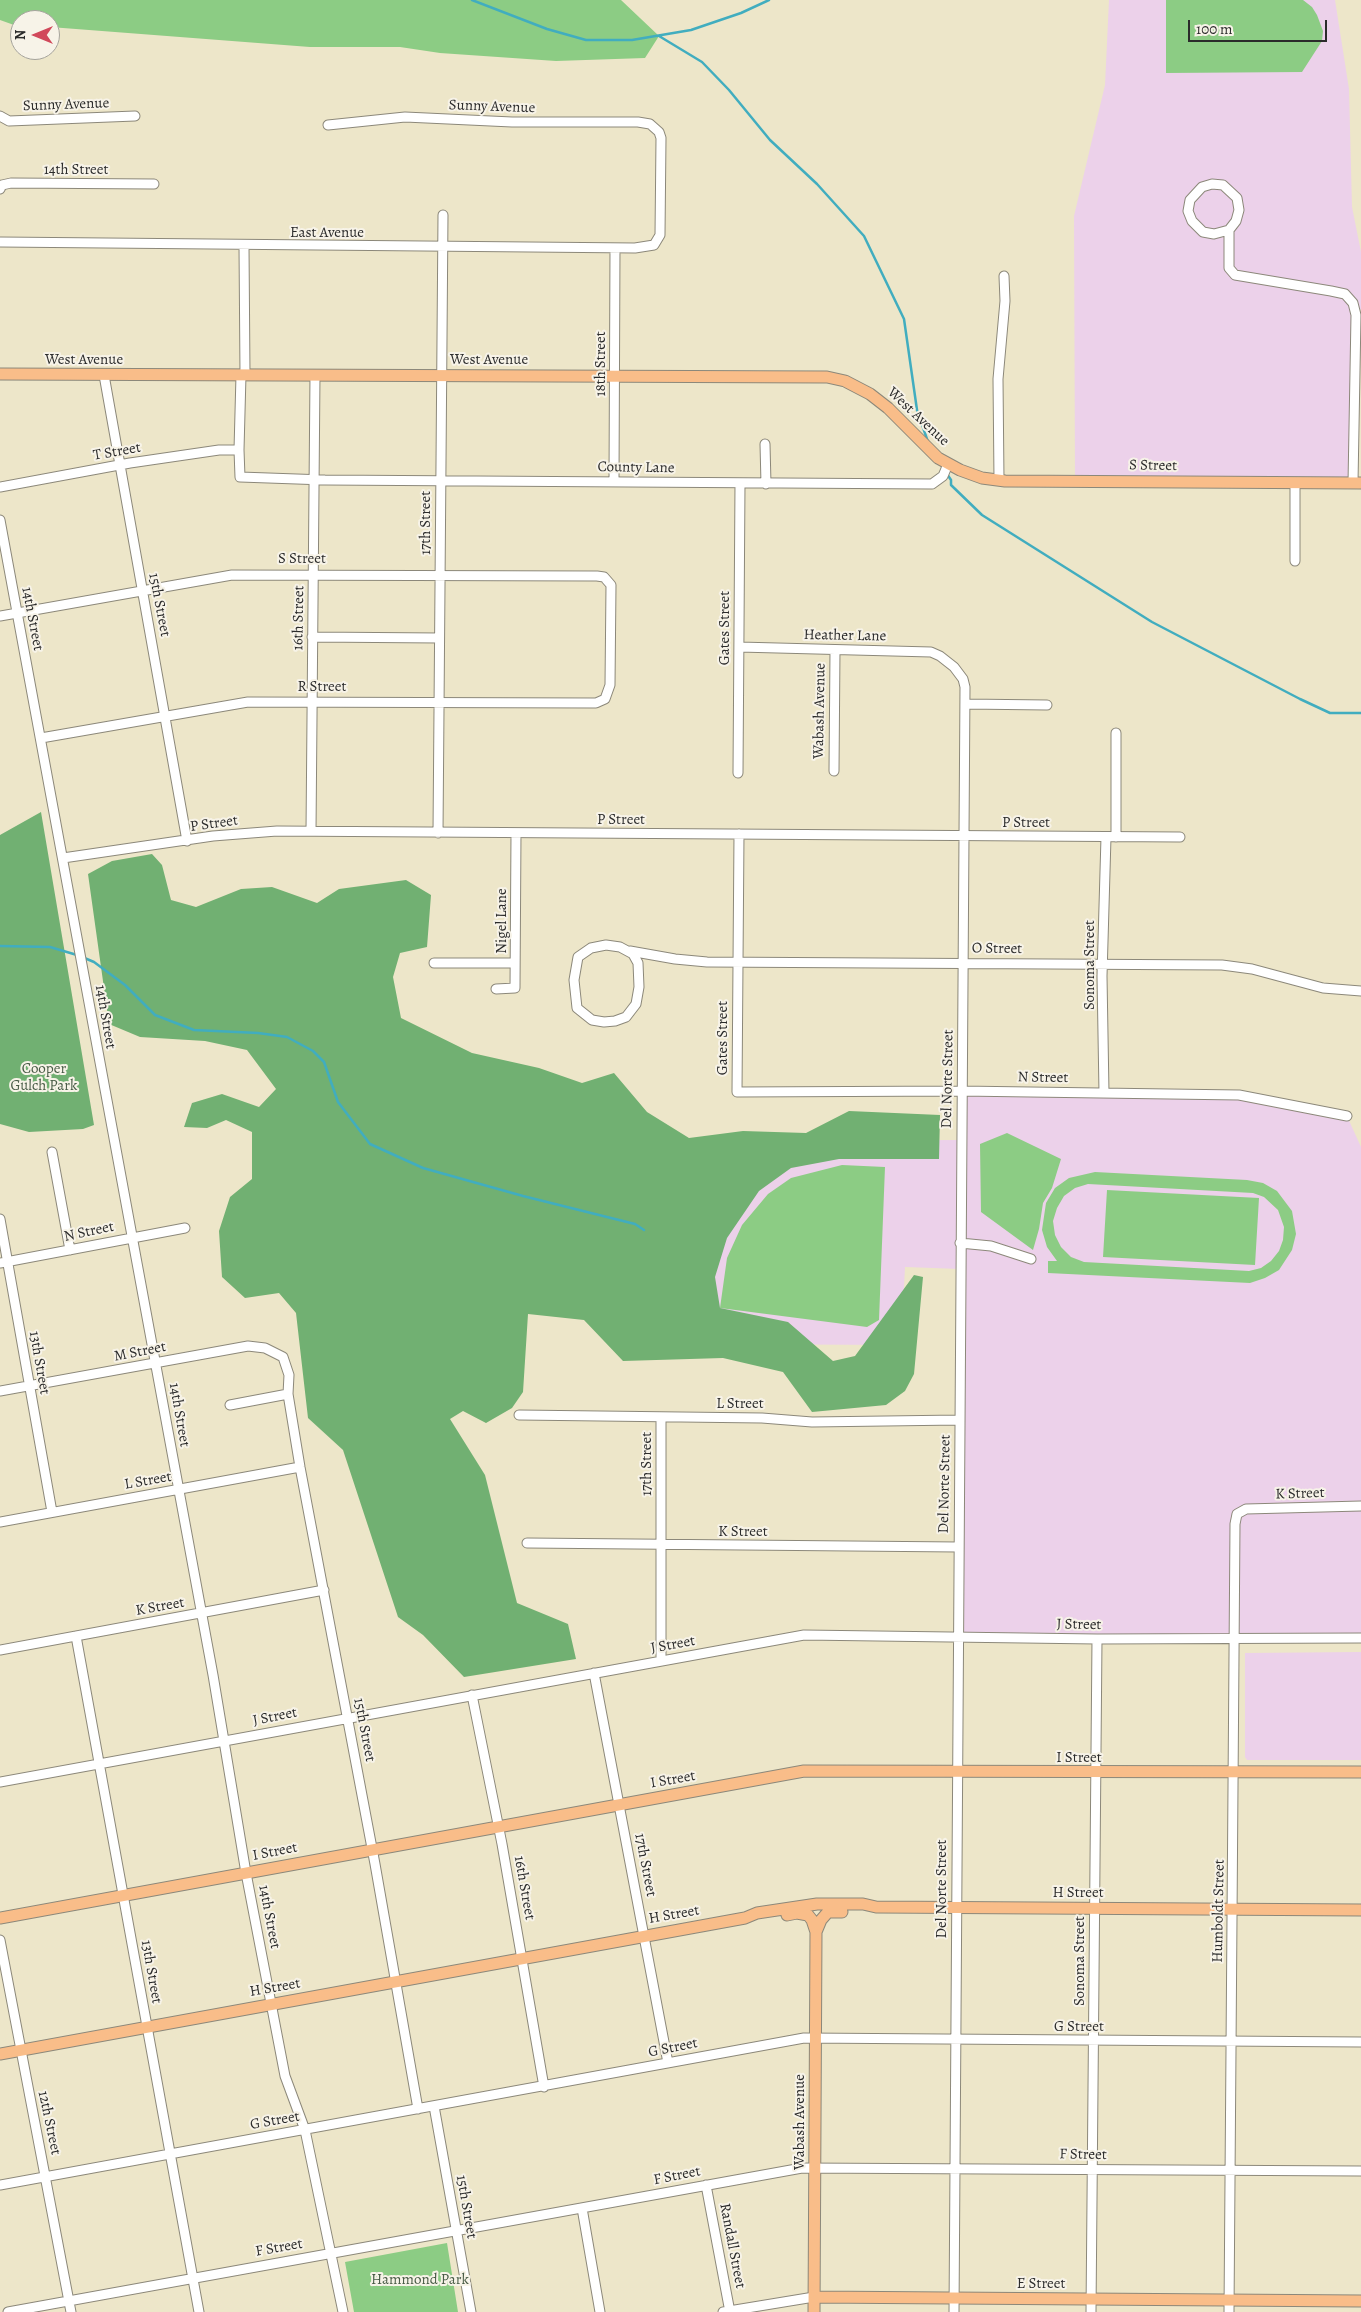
<!DOCTYPE html>
<html>
<head>
<meta charset="utf-8">
<style>
	body { margin:0 }
	#map { position:relative; width:1361px; height:2312px; overflow:hidden; background:#ede6c9; font-family:Alegreya,serif }
	canvas { display:block }
	.north { position:absolute; left:10px; top:10px; width:50px; height:50px; box-sizing:border-box; background:#f7f3e8; border:1px solid #a5a39c; border-radius:50%; rotate:270deg; font-size:14px; font-weight:700; line-height:20px; text-align:center; color:#2b2b2b }
	.north::after { content:''; display:block; margin:auto; width:18px; height:22px; background:#d1495b; clip-path:polygon(50% 0,100% 100%,50% 72%,0 100%) }
	.scale { position:absolute; left:1188px; top:20px; width:139px; height:22px; box-sizing:border-box; border:2px solid #2b2b2b; border-top:0; padding-left:6px; font-size:15px; line-height:18px; white-space:nowrap; color:#2b2b2b; -webkit-text-stroke:4px #f7f3e8; paint-order:stroke }
</style>
</head>
<body>
<div id="map">
<canvas width="1361" height="2312"></canvas>
<div class="north">N</div>
<div class="scale">100 m</div>
</div>
<script>
const ctx = document.querySelector('canvas').getContext('2d');
ctx.lineJoin = 'round';
function fill(path, color) { ctx.fillStyle = color; ctx.fill(path, 'evenodd'); }
const shape = rows => new Path2D(rows.map(r => 'M' + r).join(''));
function strokePath(path, color, width, dash) { ctx.strokeStyle = color; ctx.lineWidth = width; ctx.lineCap = dash ? 'butt' : 'round'; ctx.setLineDash(dash || []); ctx.stroke(path); }
function write(font, color, halo, rows, align = 'center') {
  ctx.font = font + ' Alegreya,serif'; ctx.lineWidth = 4; ctx.setLineDash([]); ctx.textBaseline = 'middle'; ctx.strokeStyle = halo; ctx.fillStyle = color; for (const [text, x, y, turn = 0] of rows) {
    ctx.save(); ctx.translate(x, y); ctx.rotate((+turn || 0) * Math.PI / 180); ctx.textAlign = isNaN(turn) ? turn : align; if (halo) ctx.strokeText(text, 0, 0); ctx.fillText(text, 0, 0); ctx.restore();
  }
}
fill(shape([
	[1109,0,1335,0,1349,89,1352,207,1361,252,1361,309,1356,315,1353,483,1075,480,1074,216,1105,85],
	[961,1091,1239,1095,1347,1116,1361,1147,1361,1638,957,1637,960,1269,905,1267,901,1345,695,1344,694,1141,961,1140],
	[1361,1652,1361,1760,1247,1760,1245,1757,1245,1653]
]), '#ecd1ea');
fill(shape([
	[0,0,621,0,659,36,645,58,556,61,440,53,400,47,310,47,50,27,50,20,20,20,20,25,14,25,0,20],
	[1166,0,1303,0,1312,7,1317,15,1323,31,1322,41,1302,72,1166,73],
	[1007,1133,1061,1159,1052,1188,1043,1203,1039,1229,1033,1250,981,1212,980,1144],
	[842,1165,885,1167,879,1320,867,1327,720,1308,727,1258,742,1225,768,1194,791,1178],
	[1095,1172,1247,1180,1263,1183,1277,1191,1292,1211,1296,1234,1292,1250,1279,1270,1265,1278,1250,1283,1048,1273,1048,1261,1057,1261,1047,1247,1042,1230,1046,1203,1055,1188,1069,1178],
	[1088,1184,1253,1193,1264,1197,1278,1210,1284,1227,1283,1240,1279,1251,1271,1261,1261,1268,1249,1271,1084,1262,1071,1257,1061,1247,1055,1235,1053,1221,1057,1208,1064,1196,1075,1188],
	[1107,1190,1259,1198,1255,1265,1103,1257],
	[447,2243,458,2312,354,2312,345,2262]
]), '#8ccc84');
fill(shape([
	[41,812,94,1125,83,1129,29,1132,0,1124,0,835],
	[152,854,162,865,171,900,196,907,241,889,272,887,317,903,339,889,406,880,431,895,427,947,400,953,393,977,401,1018,472,1053,539,1068,582,1083,614,1073,647,1112,689,1138,743,1131,806,1133,849,1111,940,1115,939,1159,839,1159,791,1168,759,1191,727,1238,715,1277,720,1308,788,1322,833,1361,855,1356,914,1275,923,1277,914,1374,905,1391,886,1405,812,1412,783,1372,723,1358,623,1361,584,1320,528,1314,523,1392,512,1408,486,1423,463,1411,450,1419,485,1475,517,1603,568,1624,576,1659,464,1677,423,1635,398,1617,343,1450,308,1418,296,1313,279,1293,245,1298,222,1277,219,1231,230,1197,252,1179,252,1132,226,1120,207,1128,184,1127,192,1103,222,1094,259,1107,276,1089,247,1050,205,1041,140,1037,109,1024,88,874,112,861]
]), '#71b072');
strokePath(shape([
	[472,0,547,29,586,40,632,40,691,30,741,13,769,0],
	[659,36,702,62,729,90,770,140,817,184,864,236,904,319,917,410,928,442],
	[947,474,951,480,951,485,982,515,1152,622,1300,699,1330,713,1361,713],
	[0,946,50,947,77,955],
	[82,957,94,962,125,985,155,1015,194,1030,258,1033,287,1037,313,1051,324,1062,338,1102,370,1144,423,1168,523,1196,635,1224,644,1230]
]), '#41adbf', 2.5);
const minor = shape([
	[0,116,9,121,135,116],
	[0,189,2,185,11,183,154,184],
	[1229,230,1214,234,1203,232,1192,221,1188,211,1190,200,1202,187,1212,184,1223,185,1237,198,1239,210,1236,221,1229,230,1229,268,1235,275,1331,291,1345,294,1353,303,1356,315,1353,483],
	[0,242,635,248,654,245,660,235,661,138,659,132,650,124,638,122,512,122,405,117,328,125],
	[244,246,245,375],
	[104,375,187,841],
	[765,444,766,484],
	[239,450,241,375],
	[999,480,998,379,1005,301,1004,276],
	[614,481,615,248],
	[1295,483,1295,561],
	[0,487,130,463,219,450,239,450,240,477,325,480,932,484,943,476,948,464],
	[0,520,213,1675,246,1873,285,2076,305,2130,343,2312],
	[0,616,232,575,597,576,604,577,611,585,610,685,605,699,596,703,248,702,41,738],
	[312,637,439,638],
	[739,647,931,652,940,656,954,667,963,679,965,687,954,2312],
	[966,704,1047,705],
	[834,771,835,650],
	[738,773,740,484],
	[311,831,315,375],
	[438,833,443,215],
	[739,834,737,1092,961,1091,1239,1095,1347,1116],
	[1116,837,1116,733],
	[63,858,213,836,277,831,1180,837],
	[606,945,620,947,633,954,638,963,639,987,636,1004,626,1017,615,1021,604,1022,592,1020,577,1008,574,980,578,957,591,948,606,945],
	[630,951,675,959,707,962,1222,965,1252,969,1323,988,1361,991],
	[434,963,515,963],
	[496,989,515,988,516,833],
	[1104,1093,1102,976,1106,837],
	[52,1152,70,1250],
	[0,1219,52,1512],
	[960,1243,991,1246,1031,1259],
	[0,1263,185,1228],
	[0,1391,248,1346,265,1348,283,1357,289,1375,288,1394,300,1467,375,1864,418,2109],
	[230,1405,288,1394],
	[519,1415,762,1418,812,1422,959,1420],
	[661,1417,661,1661],
	[0,1522,300,1467],
	[527,1543,958,1547],
	[76,1636,199,2312],
	[0,1650,324,1590],
	[594,1673,668,2063],
	[472,1695,502,1844,544,2087],
	[0,1782,804,1635,1097,1639,1361,1638],
	[0,1940,71,2312],
	[434,2106,471,2312],
	[0,2185,804,2038,1361,2042],
	[706,2185,730,2312],
	[582,2208,600,2312],
	[8,2312,802,2168,1361,2171],
	[723,2312,814,2297],
	[1091,2312,1097,1639],
	[1229,2312,1235,1524,1237,1514,1246,1509,1361,1506]
]);
const major = shape([
	[0,374,827,377,845,381,870,394,888,408,938,458,960,470,982,478,1005,481,1361,483],
	[787,1915,797,1913,808,1915,812,1920,816,1932,814,2312],
	[0,1918,804,1771,1361,1772],
	[816,1932,821,1920,828,1912,842,1912],
	[0,2054,745,1918,757,1913,817,1904,863,1904,876,1907,1361,1910],
	[814,2297,1361,2301]
]);
strokePath(minor, '#8c887a', 11);
strokePath(major, '#8c887a', 13);
strokePath(minor, '#fff', 9);
strokePath(major, '#f9bd89', 11);
write('15px', '#2b2b2b', '#f7f3e8', [
	["Sunny Avenue",66,105,-2],
	["Sunny Avenue",492,107,2],
	["14th Street",76,170],
	["East Avenue",327,233],
	["West Avenue",84,360],
	["West Avenue",489,360],
	["18th Street",601,364,-90],
	["West Avenue",918,417,43],
	["T Street",117,452,-10],
	["S Street",1153,466,1],
	["County Lane",636,468,1],
	["17th Street",426,523,-90],
	["S Street",302,559],
	["15th Street",159,605,79],
	["16th Street",299,618,-89],
	["14th Street",32,619,79],
	["Gates Street",725,628,-90],
	["Heather Lane",845,636,1],
	["R Street",322,687],
	["Wabash Avenue",820,711,-89],
	["P Street",621,820],
	["P Street",1026,823],
	["P Street",214,824,-8],
	["Nigel Lane",502,921,-90],
	["O Street",997,949,1],
	["Sonoma Street",1090,965,-90],
	["14th Street",105,1017,80],
	["Gates Street",723,1038,-90],
	["N Street",1043,1078,1],
	["Del Norte Street",948,1079,-89],
	["N Street",89,1232,-12],
	["M Street",140,1352,-11],
	["13th Street",39,1363,80],
	["L Street",740,1404],
	["14th Street",179,1415,80],
	["17th Street",647,1464,-90],
	["L Street",148,1481,-10],
	["Del Norte Street",945,1484,-89],
	["K Street",1300,1494,-2],
	["K Street",743,1532],
	["K Street",160,1607,-10],
	["J Street",1079,1625,1],
	["J Street",673,1645,-10],
	["J Street",275,1717,-11],
	["15th Street",364,1730,79],
	["I Street",1079,1758],
	["I Street",673,1780,-10],
	["I Street",275,1852,-11],
	["17th Street",645,1865,79],
	["16th Street",524,1888,80],
	["Del Norte Street",942,1889,-90],
	["H Street",1078,1893],
	["Humboldt Street",1219,1911,-89],
	["H Street",674,1915,-10],
	["14th Street",269,1917,79],
	["Sonoma Street",1080,1961,-90],
	["13th Street",151,1972,80],
	["H Street",275,1988,-10],
	["G Street",1079,2027],
	["G Street",673,2048,-11],
	["G Street",275,2121,-10],
	["Wabash Avenue",800,2122,-90],
	["12th Street",49,2123,78],
	["F Street",1083,2155,1],
	["F Street",677,2176,-11],
	["15th Street",466,2207,80],
	["Randall Street",732,2246,79],
	["F Street",279,2248,-10],
	["E Street",1041,2284]
]);
write('15px', '#485b46', '#f7f3e8', [
	["Cooper",44,1069],
	["Gulch Park",44,1086],
	["Hammond Park",420,2280]
]);
</script>
</body>
</html>
